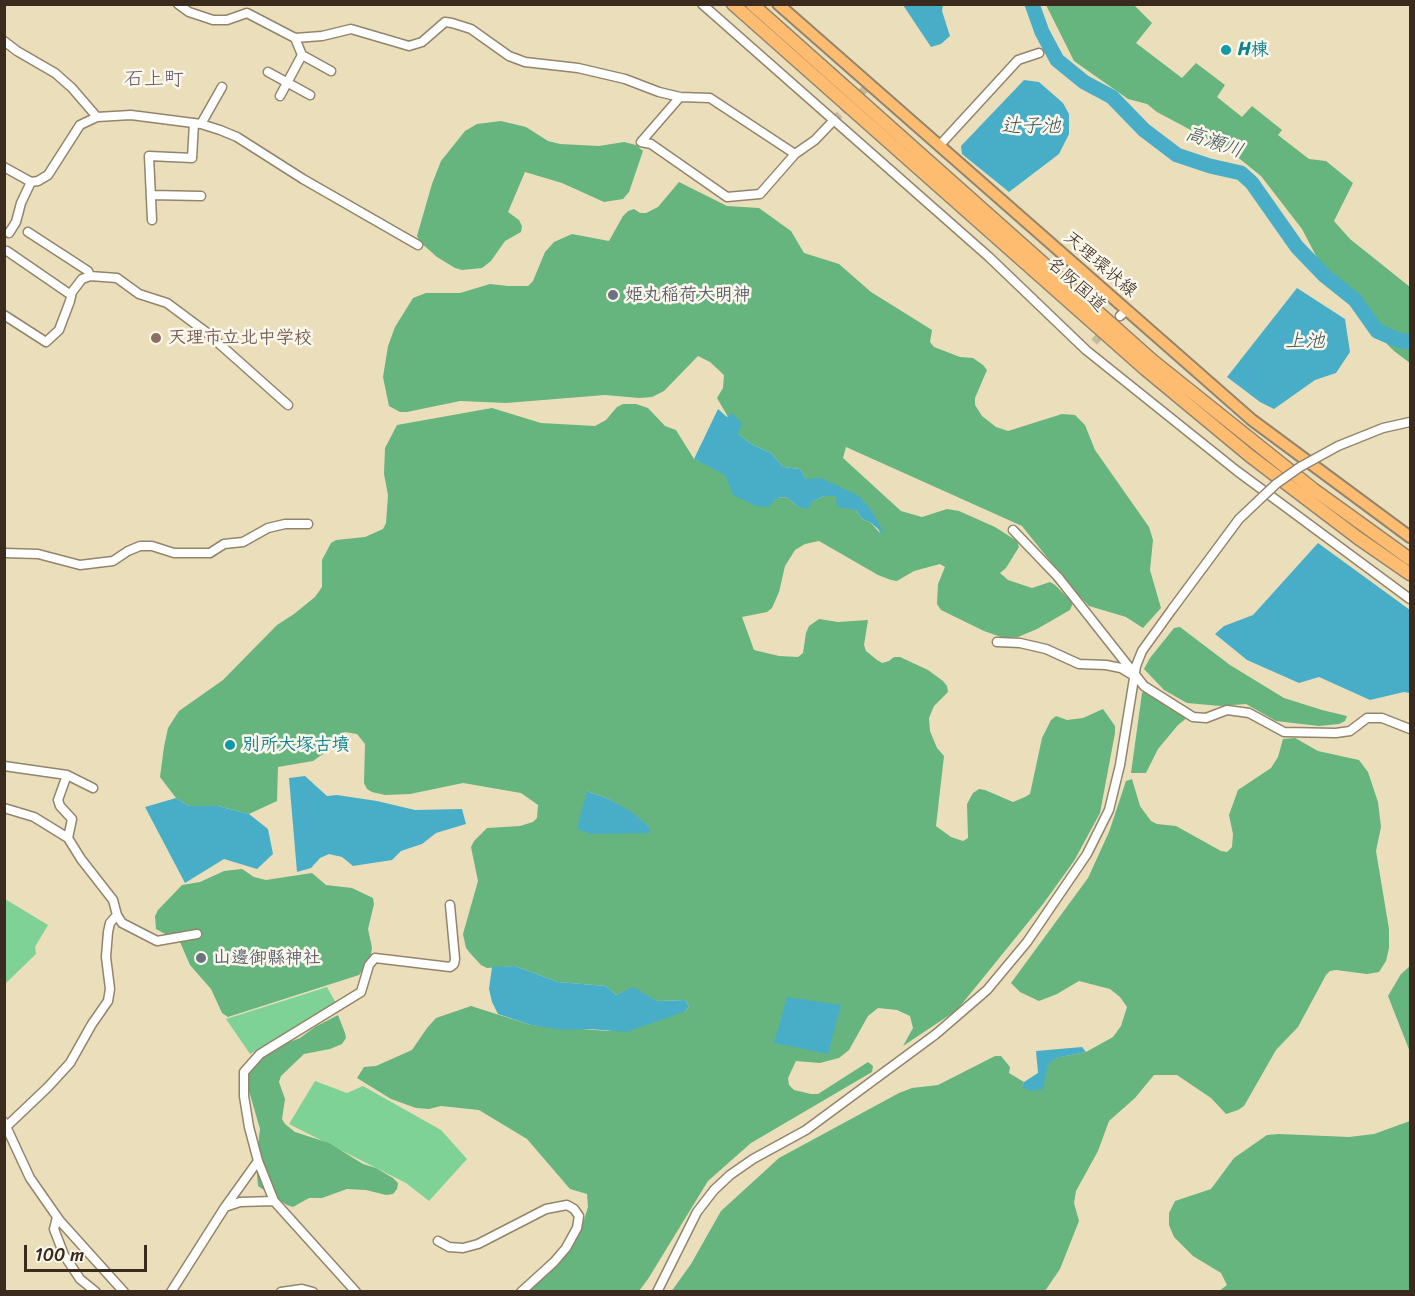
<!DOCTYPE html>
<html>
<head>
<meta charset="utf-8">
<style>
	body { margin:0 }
	#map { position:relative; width:1415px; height:1296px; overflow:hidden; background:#ebdfbb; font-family:Sriracha,sans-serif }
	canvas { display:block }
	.frame { position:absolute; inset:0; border:6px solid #3b2a1e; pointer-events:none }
	.scale { position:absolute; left:24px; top:1245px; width:123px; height:27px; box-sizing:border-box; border:3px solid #3b2a1e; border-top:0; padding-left:8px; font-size:18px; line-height:21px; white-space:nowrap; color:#3b2a1e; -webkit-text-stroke:4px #fbf7ec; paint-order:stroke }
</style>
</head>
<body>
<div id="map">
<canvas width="1415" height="1296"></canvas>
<div class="frame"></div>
<div class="scale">100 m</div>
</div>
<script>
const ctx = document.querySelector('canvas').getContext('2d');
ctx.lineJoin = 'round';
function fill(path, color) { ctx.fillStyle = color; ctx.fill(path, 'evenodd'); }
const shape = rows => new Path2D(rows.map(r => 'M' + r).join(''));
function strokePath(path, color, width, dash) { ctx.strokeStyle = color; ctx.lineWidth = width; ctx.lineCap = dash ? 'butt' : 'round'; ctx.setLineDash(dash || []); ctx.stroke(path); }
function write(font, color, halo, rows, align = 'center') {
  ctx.font = font + ' Sriracha,"Klee One",sans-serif'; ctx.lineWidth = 5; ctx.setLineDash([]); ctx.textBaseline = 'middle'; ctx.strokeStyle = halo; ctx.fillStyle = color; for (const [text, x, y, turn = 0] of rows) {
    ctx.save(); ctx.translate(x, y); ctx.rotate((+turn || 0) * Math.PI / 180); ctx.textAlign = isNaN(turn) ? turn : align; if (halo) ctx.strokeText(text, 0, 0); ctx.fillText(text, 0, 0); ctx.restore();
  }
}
fill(shape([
	[5,899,48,925,35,947,36,954,5,984],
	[327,987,337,1005,250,1054,226,1019],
	[315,1081,347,1093,363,1086,441,1130,467,1159,429,1201,406,1183,289,1124]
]), '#7ed295');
fill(shape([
	[1046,5,1134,5,1152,23,1136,43,1182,78,1196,63,1225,85,1217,97,1242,117,1252,106,1282,130,1278,135,1309,159,1326,161,1353,183,1334,221,1350,239,1410,287,1410,363,1394,351,1378,335,1358,303,1325,273,1302,229,1261,176,1230,151,1157,112,1147,104,1128,99,1074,61],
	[501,121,526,127,548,141,560,144,599,146,624,142,636,145,643,151,629,192,623,199,604,202,562,183,525,172,508,212,519,220,522,226,521,232,505,241,491,261,482,268,462,270,455,268,437,257,420,242,417,236,432,184,441,161,465,131,477,124],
	[679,182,727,206,759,208,791,231,804,253,839,264,871,292,932,330,930,342,934,347,960,357,973,358,983,365,987,370,975,398,975,405,982,416,996,427,1008,431,1062,414,1075,415,1085,425,1095,450,1149,527,1153,540,1150,570,1161,608,1143,628,1126,617,1089,606,1070,586,1022,526,846,447,843,458,901,511,922,517,947,509,959,511,995,527,1017,541,1019,547,1006,568,1000,573,1008,580,1032,588,1050,582,1055,585,1073,603,1070,610,1037,629,1018,637,1004,638,984,631,941,610,937,604,938,584,945,567,940,564,914,571,897,581,891,580,878,575,819,541,805,544,795,550,785,566,779,592,772,608,767,612,742,617,754,650,779,656,798,657,803,653,806,633,809,626,819,619,838,622,868,620,864,645,866,651,877,660,882,663,889,661,894,657,900,657,928,670,943,681,947,686,948,692,934,706,929,718,930,731,937,748,944,756,936,826,951,837,963,841,968,838,967,804,973,793,979,789,985,790,1013,802,1025,797,1030,794,1042,738,1051,720,1056,716,1067,720,1083,718,1103,709,1115,726,1115,733,1100,813,1074,861,1043,904,957,1010,903,1046,913,1028,910,1016,897,1010,878,1008,868,1016,849,1050,839,1058,820,1063,796,1061,788,1078,789,1085,794,1090,811,1094,818,1094,868,1062,873,1066,872,1072,751,1143,708,1181,648,1279,639,1291,525,1291,574,1238,582,1226,588,1207,587,1194,570,1189,527,1139,479,1110,441,1106,429,1109,416,1108,391,1099,357,1078,364,1067,376,1066,412,1050,427,1028,436,1018,471,1006,531,1025,608,1031,686,1011,689,1006,685,1000,657,1001,633,988,616,995,606,986,558,982,515,966,487,968,481,965,470,953,466,948,463,934,478,881,471,847,474,841,487,828,520,826,533,822,537,818,538,805,521,793,463,783,410,794,385,795,372,792,367,789,364,783,365,744,357,734,345,732,334,738,323,754,313,761,278,767,277,801,249,814,218,806,189,806,176,798,160,777,164,747,168,728,179,711,223,680,277,625,294,614,315,597,322,587,322,560,331,543,336,540,365,537,383,529,386,523,388,495,384,474,385,448,397,425,492,408,541,423,595,426,606,420,617,407,623,404,636,404,648,408,665,426,676,430,694,459,777,498,786,497,799,507,824,496,836,496,856,510,862,519,870,522,880,533,872,511,806,479,800,469,783,467,771,453,753,445,738,434,717,398,723,388,724,375,710,362,698,356,664,391,652,397,639,398,605,395,506,403,460,401,407,412,400,412,389,406,383,377,388,346,395,327,413,298,426,293,460,293,490,284,508,286,528,286,533,281,545,252,554,242,572,234,609,241,623,216,628,211,634,209,640,213,646,213,658,207],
	[587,791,609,799,630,812,650,827,650,833,624,832],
	[1180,627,1230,665,1284,698,1322,710,1347,716,1345,721,1339,724,1319,726,1276,721,1246,704,1220,706,1187,703,1164,690,1144,669,1150,658,1174,628],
	[1145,690,1188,717,1178,725,1158,749,1146,773,1131,773,1142,693],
	[1295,738,1318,751,1359,760,1368,772,1378,802,1381,827,1376,851,1389,929,1389,948,1386,961,1379,972,1367,974,1336,970,1330,971,1326,975,1298,1027,1276,1050,1244,1106,1238,1110,1226,1114,1211,1098,1177,1075,1154,1075,1135,1098,1109,1121,1098,1151,1076,1191,1074,1203,1079,1221,1060,1269,1045,1291,671,1292,691,1264,721,1211,779,1158,899,1093,912,1088,938,1085,995,1056,1001,1056,1010,1067,1009,1073,1024,1082,1022,1087,1055,1058,1086,1052,1113,1037,1121,1026,1127,1007,1120,997,1110,989,1079,981,1057,994,1039,1001,1020,992,1011,983,1088,878,1109,832,1126,781,1132,779,1140,806,1151,821,1157,824,1176,826,1221,851,1227,852,1232,847,1233,834,1229,815,1238,790,1271,768,1278,757,1283,739],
	[242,869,254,877,266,880,312,873,326,885,352,888,373,898,374,904,368,929,372,948,370,960,359,975,228,1017,222,1013,211,989,190,965,180,942,156,929,155,916,158,910,182,885,200,882,224,871],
	[1410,966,1410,1052,1388,996,1401,974],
	[338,1015,345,1033,346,1038,342,1044,330,1049,304,1054,281,1076,279,1082,285,1099,282,1119,285,1124,295,1132,329,1143,363,1164,376,1168,393,1178,398,1183,397,1189,393,1194,386,1195,366,1190,347,1189,322,1198,309,1198,293,1207,287,1205,258,1186,256,1162,260,1129,245,1077,250,1064,276,1047,300,1038,315,1027],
	[1410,1121,1410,1291,1219,1291,1227,1285,1221,1273,1193,1256,1174,1237,1169,1225,1169,1213,1175,1201,1211,1189,1234,1158,1267,1135,1279,1134,1349,1137,1374,1134]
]), '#66b47e');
fill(shape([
	[903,5,943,5,942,11,950,36,941,44,931,47],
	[1024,80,1039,82,1063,103,1069,114,1069,134,1059,154,1009,192,962,154,961,146],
	[1297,288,1345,319,1350,352,1336,373,1315,380,1274,409,1260,402,1227,377],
	[718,409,727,417,732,413,742,423,738,434,753,445,771,453,783,467,800,469,806,479,821,478,859,496,872,511,885,535,870,522,862,519,856,510,837,507,836,496,824,496,813,501,807,509,799,507,786,497,777,498,768,507,756,506,733,495,725,475,694,459],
	[1318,543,1410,610,1409,623,1410,626,1410,693,1404,692,1370,700,1319,677,1299,683,1247,660,1215,634,1224,626,1253,615],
	[305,776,327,796,337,795,377,801,415,810,462,809,466,824,436,833,422,844,401,851,392,860,353,866,342,857,329,854,320,858,311,868,297,872,289,778],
	[587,791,609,799,630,811,650,827,650,833,592,834,577,829],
	[176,798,189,806,218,806,249,814,268,829,273,854,257,869,224,859,185,883,145,807],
	[515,966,558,982,606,986,616,995,633,987,657,1001,685,1000,689,1006,686,1011,627,1032,589,1029,564,1030,531,1025,498,1014,492,1002,489,989,492,967],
	[787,997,841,1005,828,1054,774,1043],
	[1082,1047,1086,1052,1056,1058,1048,1065,1043,1089,1030,1091,1022,1087,1024,1082,1038,1073,1036,1051]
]), '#48aec7');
strokePath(shape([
	[1032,4,1042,32,1057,60,1084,82,1112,97,1144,130,1177,155,1210,166,1241,173,1252,183,1297,247,1325,276,1355,300,1377,331,1398,340,1410,342]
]), '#48aec7', 15);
strokePath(shape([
	[834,120,869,85],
	[1094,342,1107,329]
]), '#c8bb9c', 8, [8, 4]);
const minor = shape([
	[178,4,189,12,213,20,227,20,247,13,295,38,322,36,351,29,409,46,422,42,445,22,452,23,471,29,509,56,525,62,578,68,625,79,659,92,680,97,710,98,795,154],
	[702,4,989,257,1086,350,1237,471,1410,599],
	[4,41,17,51,55,73,72,88,97,117],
	[302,55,331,71],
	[268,72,310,95],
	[280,96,302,55,295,38],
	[680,97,641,142,651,144,727,197,760,194,795,154,815,140,834,120],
	[201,124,222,87],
	[939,146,1018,60,1039,53],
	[4,167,31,182,38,181,48,175,80,125,97,117,131,115,201,124,220,130,237,137,303,179,418,245],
	[151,195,201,196],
	[152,220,149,156,192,158,194,123],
	[28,232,88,271,90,276],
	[9,233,16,222,21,203,31,182],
	[7,251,71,295],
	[4,315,46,342,59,330,70,301,72,292,82,279,90,276,117,278,139,294,167,303,206,332,288,405],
	[1120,316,1127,310],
	[1013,530,1058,577,1144,686,1193,717,1206,718,1227,710,1249,713,1284,732,1336,733,1350,731,1367,718,1382,718,1410,729],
	[4,553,38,554,80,565,113,561,128,551,140,546,152,546,174,553,210,553,224,544,243,542,268,528,285,524,308,524],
	[997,642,1020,643,1046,649,1079,664,1106,665,1121,668,1131,674],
	[4,766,67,775,93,788],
	[67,775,58,800,60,806,72,819,68,838],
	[4,808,34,817,68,838,81,859,113,900,117,915,122,923,157,941,197,934],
	[4,1122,30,1178,60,1221,124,1292],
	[7,1126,48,1087,70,1063,92,1024,108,1001,110,989,106,957,108,932,110,923,117,915],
	[225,1207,240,1202,274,1201],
	[57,1217,54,1229,64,1255,80,1279,96,1292],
	[438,1241,449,1247,463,1248,478,1244,546,1209,567,1205,574,1209,579,1216,577,1228,566,1248,554,1262,521,1292],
	[171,1292,225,1207,258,1161],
	[281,1292,302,1289,313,1292],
	[356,1292,274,1201,258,1161,249,1127,244,1096,244,1072,260,1054,361,992,369,965,375,958,450,967,454,964,455,959,450,905],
	[657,1292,697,1212,714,1190,730,1175,753,1159,806,1130,936,1034,987,990,1027,942,1087,854,1109,810,1120,765,1136,666,1142,651,1173,608]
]);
const major = shape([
	[778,4,1252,420,1410,537]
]);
const highway = shape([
	[733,4,1145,369,1250,456,1358,538,1410,574],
	[752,4,1153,361,1313,489,1410,559]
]);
strokePath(minor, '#93846c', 11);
strokePath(major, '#93846c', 14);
strokePath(highway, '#93846c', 15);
strokePath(minor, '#fff', 8);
strokePath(major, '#febc70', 10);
strokePath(highway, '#febc70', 12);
const minorBridge = shape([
	[1173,608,1239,519,1276,484,1300,467,1338,446,1383,428,1410,422]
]);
strokePath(minorBridge, '#93846c', 11, []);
strokePath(minorBridge, '#fff', 8);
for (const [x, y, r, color] of [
	[1226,50,6,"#0f9aa8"],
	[613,295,6,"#6b7280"],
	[156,338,6,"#8d6e63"],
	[230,745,6,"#0f9aa8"],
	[201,958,6,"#6b7280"]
]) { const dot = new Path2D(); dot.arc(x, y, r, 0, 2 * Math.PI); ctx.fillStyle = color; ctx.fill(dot); strokePath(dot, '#fbf7ec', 2); }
write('bold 18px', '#0d838f', '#fbf7ec', [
	["H棟",1238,50],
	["別所大塚古墳",242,745]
], 'left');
write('18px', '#3b2a1e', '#fbf7ec', [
	["天理環状線",1100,265,41],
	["名阪国道",1076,285,42]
]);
write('bold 18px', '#5b616d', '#fbf7ec', [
	["姫丸稲荷大明神",625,295],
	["山邊御縣神社",213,958]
], 'left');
write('bold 18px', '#785e54', '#fbf7ec', [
	["天理市立北中学校",168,338]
], 'left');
write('20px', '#685a6a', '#fbf7ec', [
	["石上町",154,80]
]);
write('italic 20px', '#405859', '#fbf7ec', [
	["辻子池",1031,127],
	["高瀬川",1214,143,19],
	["上池",1305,342]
]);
</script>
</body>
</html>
